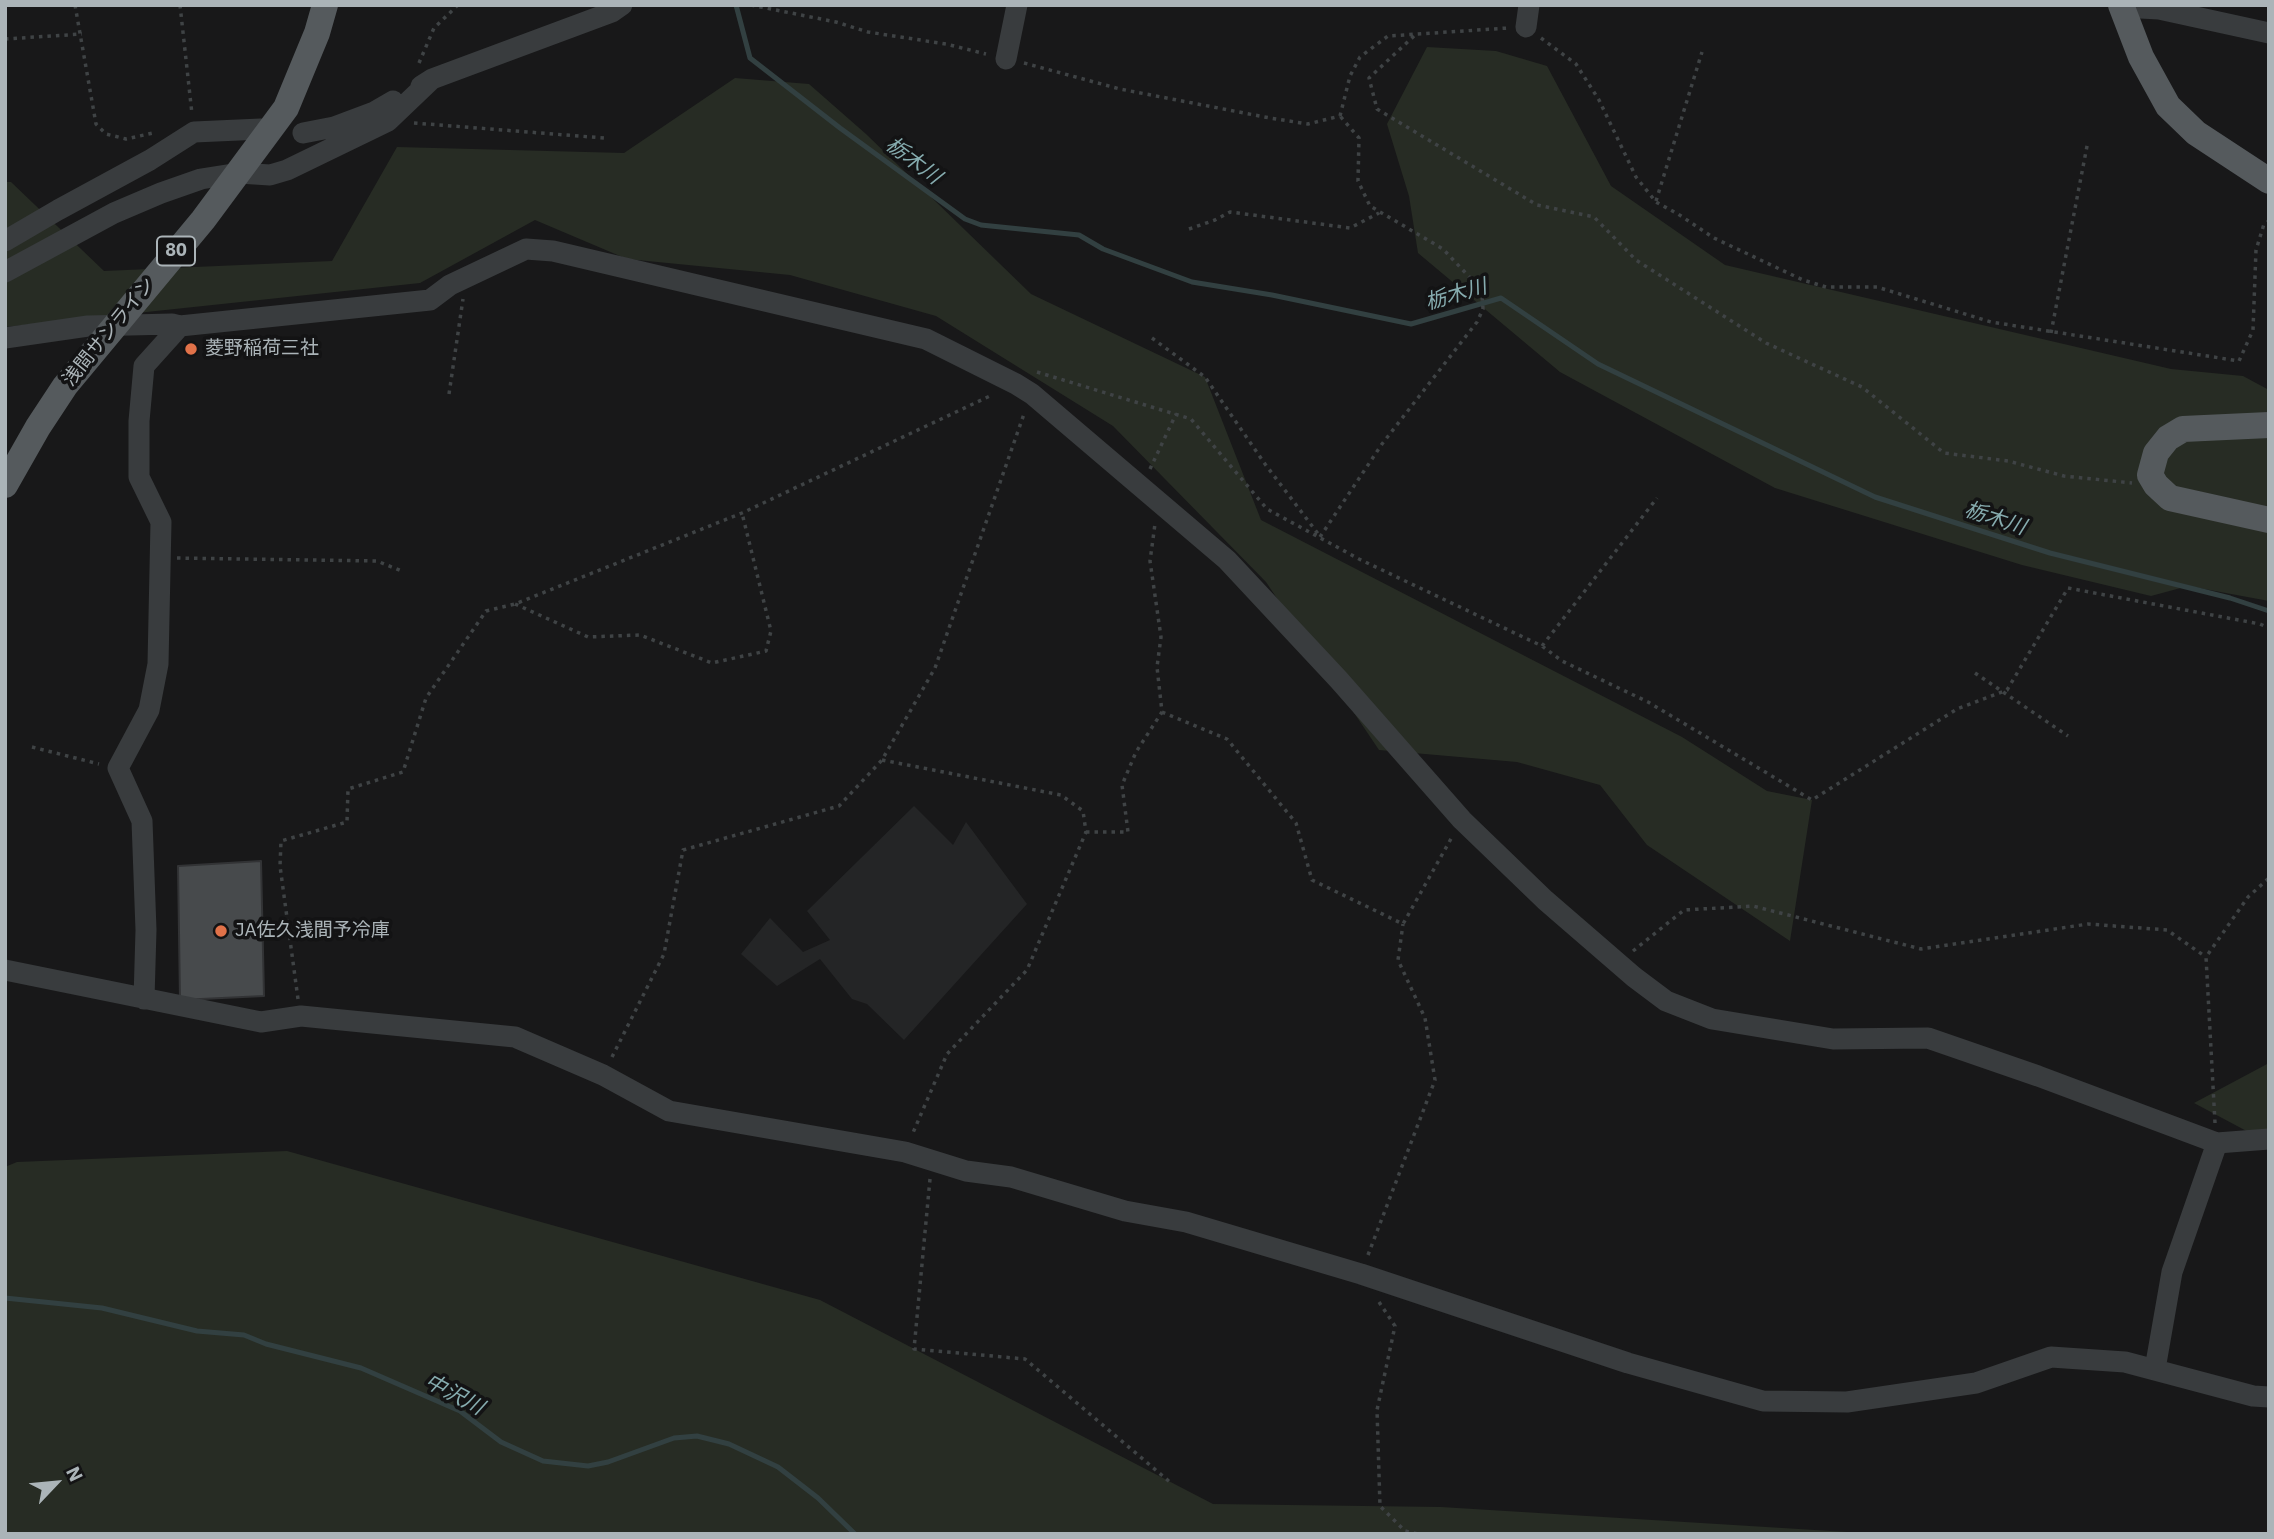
<!DOCTYPE html>
<html>
<head>
<meta charset="utf-8">
<style>
	body { margin:0 }
	#map { position:relative; width:2274px; height:1539px; overflow:hidden; background:#181819; font-family:"IBM Plex Sans",sans-serif }
	canvas { display:block }
	.frame { position:absolute; inset:0; border:7px solid #abb4b8; pointer-events:none }
	.north { position:absolute; left:21px; top:1448px; width:70px; height:70px; -webkit-text-stroke:5px #131314; paint-order:stroke; rotate:64deg; font-size:19px; font-weight:700; line-height:28px; text-align:center; color:#abb4b8 }
	.north::after { content:''; display:block; margin:auto; width:24px; height:32px; background:#abb4b8; clip-path:polygon(50% 0,100% 100%,50% 72%,0 100%) }
</style>
</head>
<body>
<div id="map">
<canvas width="2274" height="1539"></canvas>
<div class="frame"></div>
<div class="north">N</div>
</div>
<script>
const ctx = document.querySelector('canvas').getContext('2d');
ctx.lineJoin = 'round';
function fill(path, color) { ctx.fillStyle = color; ctx.fill(path, 'evenodd'); }
const shape = rows => new Path2D(rows.map(r => 'M' + r).join(''));
function strokePath(path, color, width, dash) { ctx.strokeStyle = color; ctx.lineWidth = width; ctx.lineCap = dash ? 'butt' : 'round'; ctx.setLineDash(dash || []); ctx.stroke(path); }
function write(font, color, halo, rows, align = 'center') {
  ctx.font = font + ' "IBM Plex Sans","Noto Sans JP",sans-serif'; ctx.lineWidth = 7; ctx.setLineDash([]); ctx.textBaseline = 'middle'; ctx.strokeStyle = halo; ctx.fillStyle = color; for (const [text, x, y, turn = 0] of rows) {
    ctx.save(); ctx.translate(x, y); ctx.rotate((+turn || 0) * Math.PI / 180); ctx.textAlign = isNaN(turn) ? turn : align; if (halo) ctx.strokeText(text, 0, 0); ctx.fillText(text, 0, 0); ctx.restore();
  }
}
fill(shape([
	[914,806,953,845,966,822,1027,904,904,1040,867,1004,852,999,820,959,777,986,741,954,770,918,803,952,830,940,807,911]
]), '#242526');
fill(shape([
	[1427,47,1496,51,1547,66,1611,186,1725,265,2171,369,2243,376,2269,390,2269,601,2188,586,2151,596,2022,565,1775,488,1560,372,1418,253,1409,196,1387,124],
	[735,78,809,84,866,134,1031,294,1205,377,1261,520,1682,737,1767,791,1812,800,1790,941,1647,845,1600,785,1517,762,1379,750,1266,582,1113,426,936,316,790,275,627,259,535,220,420,283,5,327,5,182,11,182,104,271,332,261,397,147,624,153],
	[2269,1063,2269,1143,2194,1103],
	[287,1151,820,1300,1213,1504,1441,1507,1880,1534,5,1534,5,1167,17,1162]
]), '#272c24');
strokePath(shape([
	[736,5,750,58,840,128,965,219,981,225,1079,235,1103,249,1192,282,1272,295,1411,324,1501,298,1598,364,1875,497,2050,553,2230,598,2269,611],
	[5,1298,102,1308,197,1331,244,1335,266,1344,361,1368,460,1411,501,1442,543,1461,588,1466,608,1462,674,1438,697,1436,729,1444,778,1467,818,1498,855,1534]
]), '#324041', 5);
const building = shape([
	[261,861,264,996,180,1000,178,866,261,861]
]);
fill(building, '#474a4c');
strokePath(building, '#323335', 2);
strokePath(shape([
	[75,5,96,124,106,134,126,139,153,133],
	[180,5,192,114],
	[720,5,727,5],
	[751,5,836,22,868,32,946,44,986,54],
	[1414,36,1369,78,1377,109,1537,205,1594,217,1636,260,1766,343,1862,387,1944,453,2008,461,2064,476,2132,483],
	[1541,38,1576,64,1599,100,1636,177,1656,202,1678,214,1714,238,1803,280,1826,287,1877,287,1991,322,2239,361,2253,330,2256,250,2264,224,2269,221],
	[5,39,82,34],
	[419,63,434,28,458,5],
	[1024,63,1120,89,1270,118,1308,124,1340,116],
	[1340,116,1350,76,1360,57,1388,36,1508,28],
	[414,123,604,138],
	[1656,201,1702,52],
	[1189,229,1215,220,1230,212,1350,228,1379,213],
	[2051,333,2088,141],
	[1152,338,1205,377,1265,464,1319,535],
	[1037,372,1191,419,1267,509,1359,559,1542,646,1562,661,1648,702,1812,800,1957,709,2007,690,2068,588,2260,624,2269,628],
	[449,394,463,299],
	[1150,469,1176,414],
	[1320,537,1382,444,1477,322,1483,309,1482,295,1476,284,1443,249,1370,206,1358,181,1359,138,1340,116],
	[177,558,377,561,404,572],
	[515,604,588,637,640,635,712,663,766,651,771,631,742,513],
	[1542,646,1657,498],
	[1975,673,2068,736],
	[1162,712,1227,739,1296,823,1312,880,1403,924,1452,837],
	[32,747,99,764],
	[882,760,1061,795,1083,811,1086,832,1027,970,947,1054,912,1135],
	[1086,832,1128,832,1122,785,1136,752,1162,712,1157,667,1161,637,1150,561,1155,524],
	[1633,951,1684,910,1753,906,1921,949,2088,924,2167,930,2206,957],
	[298,999,280,866,281,841,347,822,348,789,403,772,426,698,486,611,515,604,742,513,992,395],
	[612,1057,664,954,683,850,839,806,882,760,935,668,1024,414],
	[2215,1123,2206,957,2248,897,2269,878],
	[930,1179,914,1349,1025,1359,1171,1483],
	[1368,1255,1435,1080,1425,1018,1398,960,1403,924],
	[1379,1302,1395,1326,1377,1410,1380,1506,1405,1531,1418,1534]
]), '#3f4345', 3.5, [3.5, 5]);
strokePath(shape([
	[2122,7,2159,9,2269,33],
	[1526,27,1529,5],
	[1006,59,1017,5],
	[421,86,432,79,612,12,622,5],
	[303,133,334,127,374,112,393,101],
	[5,241,58,210,150,160,194,132,261,129],
	[5,272,114,213,161,193,201,179,239,173,270,175,287,170,388,121,432,79],
	[5,338,88,326,172,324,180,326,430,300,450,285,526,249,553,251,926,339,1016,384,1032,394,1227,560,1339,680,1462,820,1545,900,1634,977,1666,1001,1712,1019,1833,1039,1928,1038,2038,1076,2217,1143,2269,1139],
	[5,970,261,1022,301,1016,515,1037,603,1075,669,1111,905,1152,966,1171,1011,1177,1125,1211,1186,1222,1361,1274,1628,1363,1763,1401,1847,1402,1976,1383,2051,1357,2125,1362,2253,1396,2269,1397],
	[144,999,146,930,142,821,118,768,149,710,158,664,161,522,139,477,139,421,144,366,180,326],
	[2155,1369,2172,1272,2217,1143]
]), '#393c3e', 21);
strokePath(shape([
	[2121,5,2141,57,2168,106,2196,133,2269,181],
	[2269,425,2183,429,2168,438,2156,453,2150,475,2156,485,2170,498,2269,520],
	[5,485,38,427,65,386,203,220,286,108,317,33,325,5]
]), '#555a5d', 26);
for (const [x, y, r, color] of [
	[191,349,7,"#e17249"],
	[221,931,7,"#e17249"]
]) { const dot = new Path2D(); dot.arc(x, y, r, 0, 2 * Math.PI); ctx.fillStyle = color; ctx.fill(dot); strokePath(dot, '#131314', 2.5); }
for (const [x, y, w] of [
	[176,251,38]
]) { const box = new Path2D(); box.roundRect(x - w / 2, y - 14.5, w, 29, 5); ctx.fillStyle = '#131314'; ctx.fill(box); strokePath(box, '#abb4b8', 2); }
write('bold 18px', '#abb4b8', null, [
	["80",176,251]
]);
write('19px', '#abb4b8', '#131314', [
	["浅間サンライン",109,332,-51]
]);
write('19px', '#abb4b8', '#131314', [
	["菱野稲荷三社",205,349],
	["JA佐久浅間予冷庫",235,931]
], 'left');
write('italic 21px', '#86acaf', '#131314', [
	["栃木川",913,161,37],
	["栃木川",1456,295,-16],
	["栃木川",1995,519,18],
	["中沢川",454,1395,28]
]);
</script>
</body>
</html>
